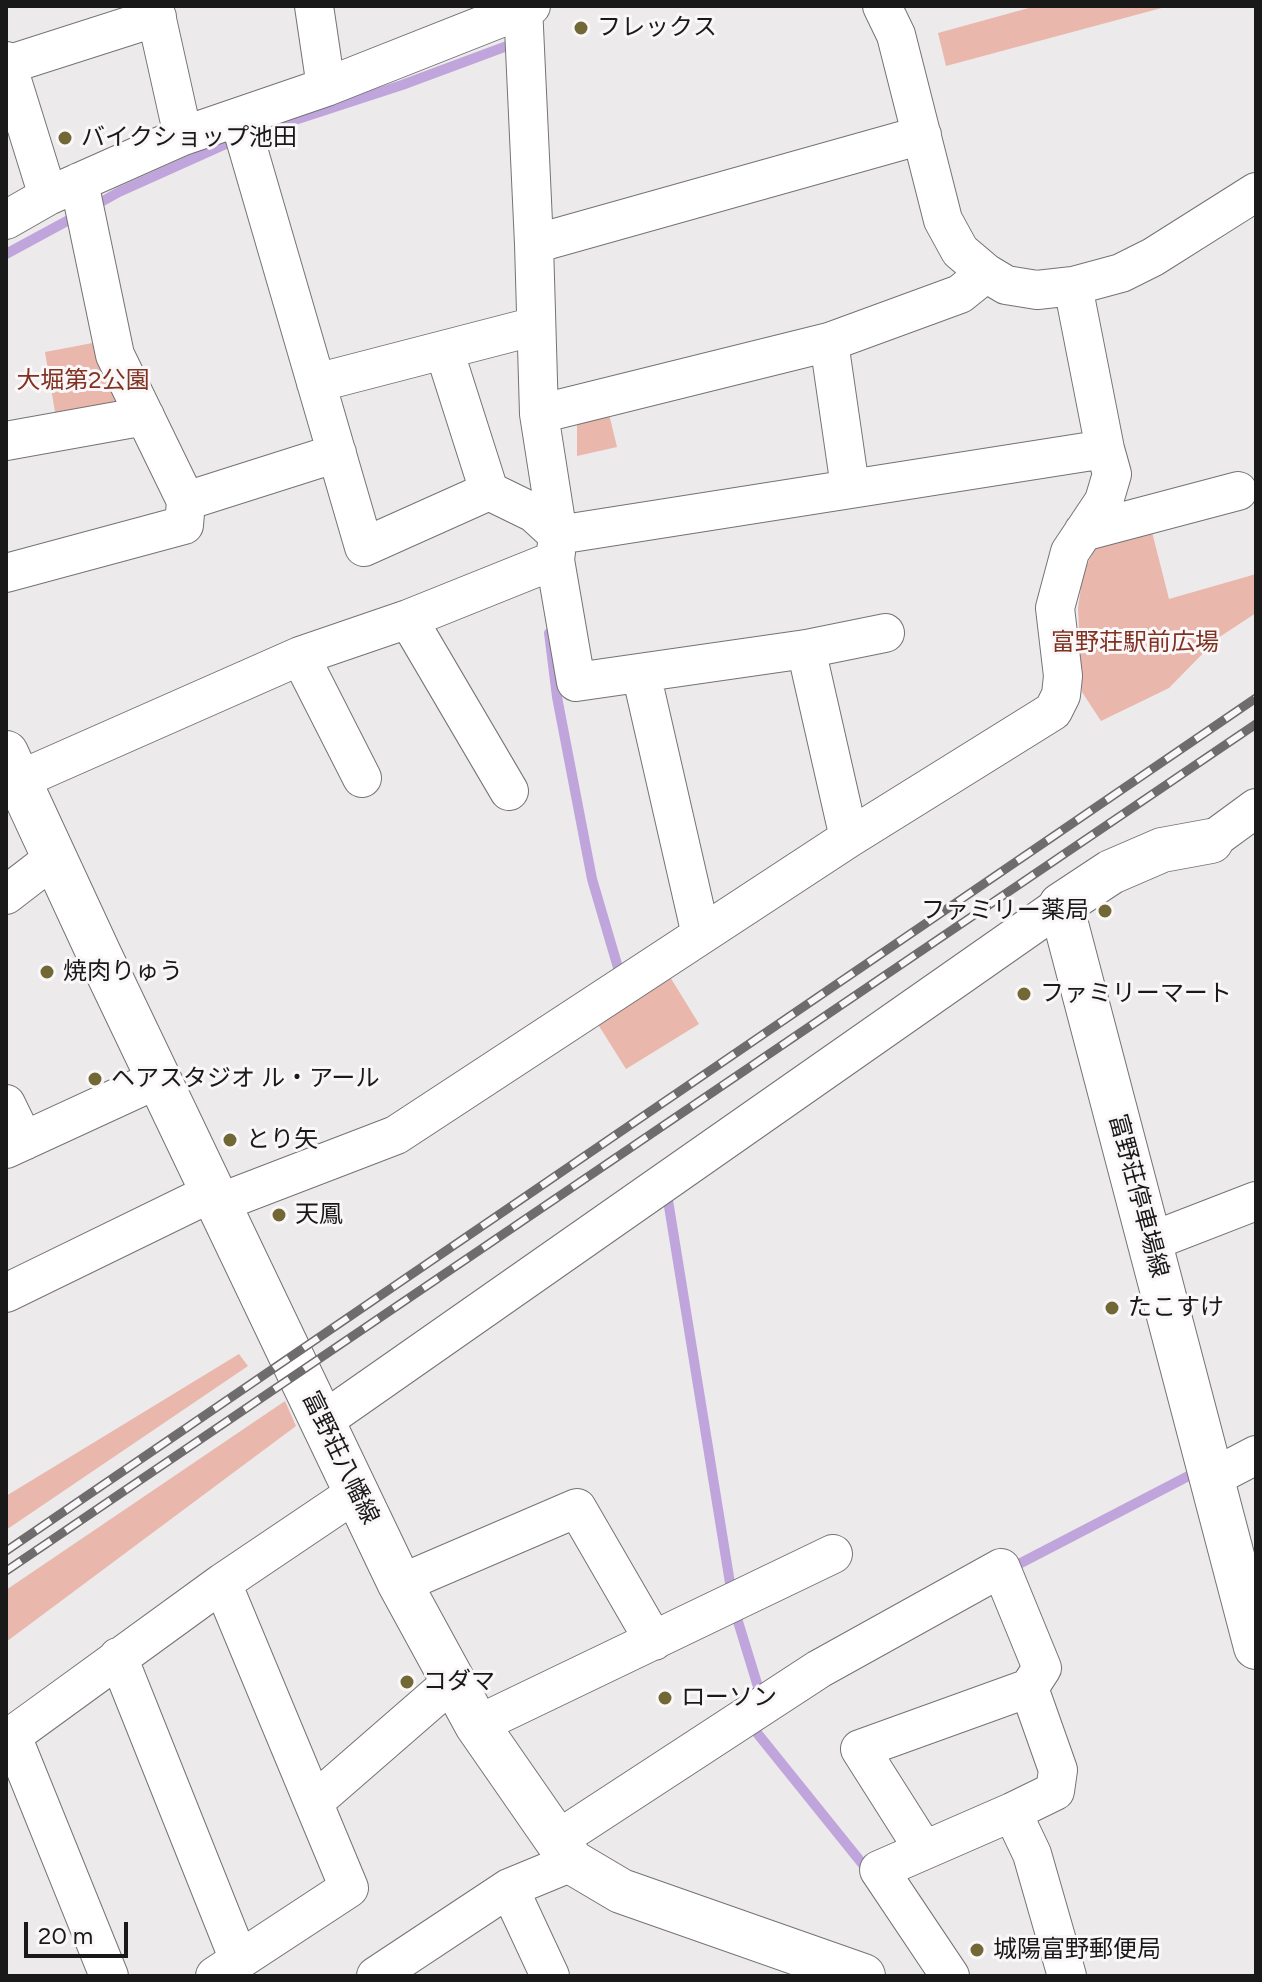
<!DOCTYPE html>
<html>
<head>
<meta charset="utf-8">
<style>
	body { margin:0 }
	#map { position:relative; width:1262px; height:1982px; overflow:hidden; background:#edeaeb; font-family:Figtree,sans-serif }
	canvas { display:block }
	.frame { position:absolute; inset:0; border:8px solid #1a191a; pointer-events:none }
	.scale { position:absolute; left:24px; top:1922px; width:104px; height:36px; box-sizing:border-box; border:4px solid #1a191a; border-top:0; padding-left:10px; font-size:24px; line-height:28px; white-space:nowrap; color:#1a191a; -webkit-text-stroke:6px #faf7f9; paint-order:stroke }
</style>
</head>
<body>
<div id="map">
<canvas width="1262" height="1982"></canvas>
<div class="frame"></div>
<div class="scale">20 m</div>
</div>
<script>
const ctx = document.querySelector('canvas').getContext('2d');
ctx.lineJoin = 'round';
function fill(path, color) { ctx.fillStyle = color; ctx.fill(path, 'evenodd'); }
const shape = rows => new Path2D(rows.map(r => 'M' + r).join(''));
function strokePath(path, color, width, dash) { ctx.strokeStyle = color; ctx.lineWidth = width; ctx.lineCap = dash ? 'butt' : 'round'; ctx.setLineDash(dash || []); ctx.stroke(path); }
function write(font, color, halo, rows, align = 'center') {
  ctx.font = font + ' Figtree,"Noto Sans JP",sans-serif'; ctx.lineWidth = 6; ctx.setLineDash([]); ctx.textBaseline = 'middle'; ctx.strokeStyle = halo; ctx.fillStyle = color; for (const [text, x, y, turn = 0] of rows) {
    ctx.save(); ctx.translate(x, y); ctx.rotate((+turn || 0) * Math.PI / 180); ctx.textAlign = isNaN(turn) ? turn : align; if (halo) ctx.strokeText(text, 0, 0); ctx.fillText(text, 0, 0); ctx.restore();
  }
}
fill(shape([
	[1036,6,1169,6,946,66,938,33],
	[98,342,123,387,111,409,56,418,45,352],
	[609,414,617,447,577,456,577,419],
	[1152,532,1169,599,1256,574,1256,613,1218,638,1169,688,1101,721,1082,692,1078,608,1083,573,1098,542],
	[667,972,699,1024,626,1069,594,1018],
	[239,1354,248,1366,6,1530,6,1496],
	[285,1401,296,1426,6,1642,6,1590]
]), '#e9b7ac');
strokePath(shape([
	[252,134,402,85,507,46],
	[92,207,119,192,237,139],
	[6,254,78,215],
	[549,633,557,697,592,879,619,971],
	[667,1194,730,1583],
	[1017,1565,1200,1470],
	[736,1615,759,1690],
	[749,1723,869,1872]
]), '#c0a5dc', 10);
const minor = shape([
	[154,6,183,136],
	[314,6,326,87],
	[523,6,534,244,539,414,558,535,555,560,576,682,806,649,885,633],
	[882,6,896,35,943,220,960,251,986,273,1006,285,1037,290,1073,286,1121,273,1153,257,1256,192],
	[6,61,48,196],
	[7,65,157,17],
	[239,118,364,547,489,491,534,513,558,535,1105,449],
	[6,220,48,196,183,136,326,87,531,6],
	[534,244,922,135],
	[829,342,850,487],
	[444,350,489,491],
	[316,383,536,326],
	[539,414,829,342,960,294,986,273],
	[6,441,145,416],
	[186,501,337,453],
	[1083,532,1238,491],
	[6,573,184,525,186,501,115,355,79,182],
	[408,619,509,791],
	[806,649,849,838],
	[300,656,362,778],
	[641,673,701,935],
	[6,789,17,781,300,656,408,619,555,560],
	[1211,841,1256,808],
	[6,895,54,858],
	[6,1104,24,1141],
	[6,1149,158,1079],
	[219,1203,396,1135,849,838,1053,711,1061,695,1063,676,1055,608,1070,552,1104,501,1112,474,1105,449,1073,286],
	[1150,1242,1256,1201],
	[6,1293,213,1192],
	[323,1421,1061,905],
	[1212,1478,1256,1455],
	[400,1584,577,1508,654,1641],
	[118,1657,239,1960],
	[477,1725,833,1554],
	[12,1736,109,1976],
	[6,1740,222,1583,357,1492],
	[314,1802,452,1682],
	[1012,1812,1032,1854,1067,1976],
	[557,1840,819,1669,1001,1568,1042,1668,1029,1688,1058,1770,1055,1791,1012,1812,879,1870,950,1976],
	[924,1850,860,1749,1029,1688],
	[509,1888,550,1976],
	[215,1976,349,1888,222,1583],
	[376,1976,509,1888,572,1862]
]);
const secondary = shape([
	[6,753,99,954,400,1584,477,1725,572,1862,621,1891,863,1976],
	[1211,841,1162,850,1111,872,1061,905,1256,1647]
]);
strokePath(minor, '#757374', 40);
strokePath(secondary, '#757374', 46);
strokePath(minor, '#fff', 38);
strokePath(secondary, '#fff', 44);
const rail = shape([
	[6,1551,1256,698],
	[6,1571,1256,724]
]);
strokePath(rail, '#6e6c6d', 9);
strokePath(rail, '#faf7f9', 6, [18]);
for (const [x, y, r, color] of [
	[581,28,8,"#726835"],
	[65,138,8,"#726835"],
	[1105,911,8,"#726835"],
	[47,972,8,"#726835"],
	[1024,994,8,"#726835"],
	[95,1079,8,"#726835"],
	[230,1140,8,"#726835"],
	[279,1215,8,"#726835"],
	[1112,1308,8,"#726835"],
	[407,1682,8,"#726835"],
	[665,1698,8,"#726835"],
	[977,1950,8,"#726835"]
]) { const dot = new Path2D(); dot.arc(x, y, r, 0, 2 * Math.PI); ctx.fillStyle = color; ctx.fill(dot); strokePath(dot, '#faf7f9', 3); }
write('24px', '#1a191a', '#faf7f9', [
	["フレックス",597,28],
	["バイクショップ池田",81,138],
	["ファミリー薬局",1089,911,"right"],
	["焼肉りゅう",63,972],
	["ファミリーマート",1040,994],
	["ヘアスタジオ ル・アール",111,1079],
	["とり矢",246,1140],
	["天鳳",295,1215],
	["たこすけ",1128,1308],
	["コダマ",423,1682],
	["ローソン",681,1698],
	["城陽富野郵便局",993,1950]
], 'left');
write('24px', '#803222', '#faf7f9', [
	["大堀第2公園",83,381],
	["富野荘駅前広場",1135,643]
]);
write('24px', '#1a191a', '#faf7f9', [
	["富野荘停車場線",1138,1196,75],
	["富野荘八幡線",340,1458,64]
]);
</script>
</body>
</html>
